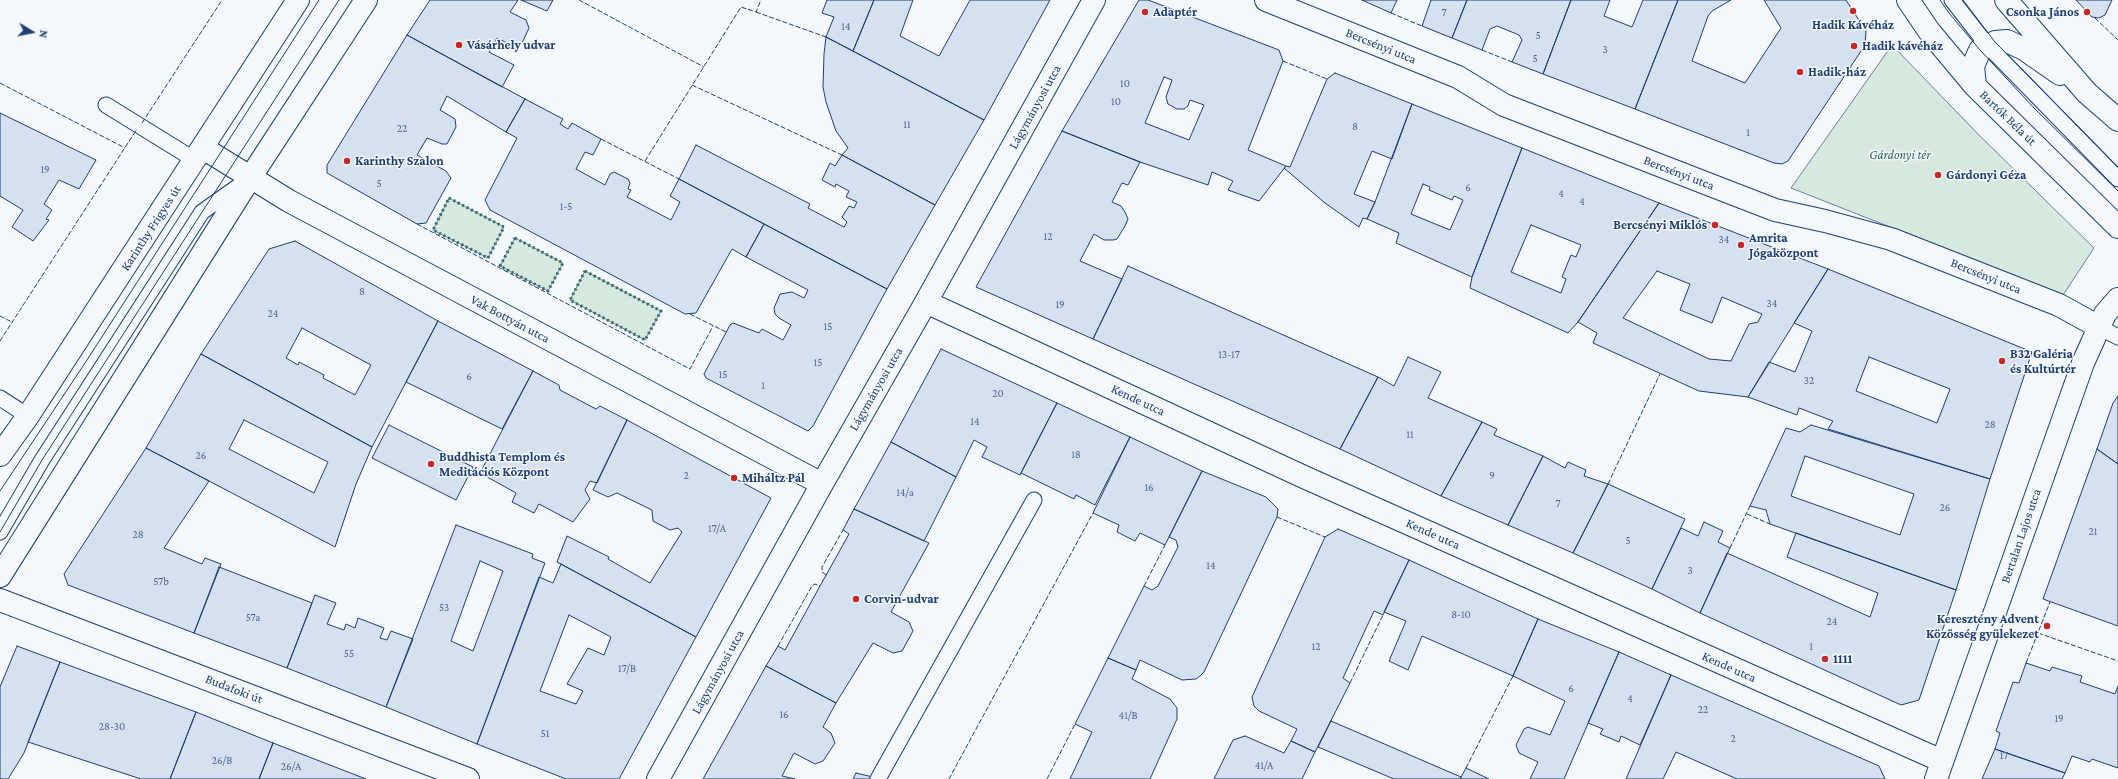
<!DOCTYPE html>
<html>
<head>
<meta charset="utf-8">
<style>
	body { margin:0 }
	#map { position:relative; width:2118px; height:779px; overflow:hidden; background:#f4f7fb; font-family:"Crimson Pro",serif }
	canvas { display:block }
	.north { position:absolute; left:12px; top:12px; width:40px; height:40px; -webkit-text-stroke:3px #f4f7fb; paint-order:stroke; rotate:100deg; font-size:11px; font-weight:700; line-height:16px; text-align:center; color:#1d3f73 }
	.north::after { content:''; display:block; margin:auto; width:14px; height:18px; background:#1d3f73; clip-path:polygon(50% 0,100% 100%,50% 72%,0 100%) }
</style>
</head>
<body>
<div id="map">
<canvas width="2118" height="779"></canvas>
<div class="north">N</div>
</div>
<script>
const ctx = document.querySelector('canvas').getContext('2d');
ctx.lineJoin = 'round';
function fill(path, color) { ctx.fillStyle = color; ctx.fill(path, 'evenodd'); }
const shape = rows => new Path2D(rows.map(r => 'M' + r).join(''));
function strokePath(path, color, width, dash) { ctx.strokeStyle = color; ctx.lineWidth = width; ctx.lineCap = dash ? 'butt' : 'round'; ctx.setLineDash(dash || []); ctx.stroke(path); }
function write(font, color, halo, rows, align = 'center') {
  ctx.font = font + ' "Crimson Pro",serif'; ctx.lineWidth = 3; ctx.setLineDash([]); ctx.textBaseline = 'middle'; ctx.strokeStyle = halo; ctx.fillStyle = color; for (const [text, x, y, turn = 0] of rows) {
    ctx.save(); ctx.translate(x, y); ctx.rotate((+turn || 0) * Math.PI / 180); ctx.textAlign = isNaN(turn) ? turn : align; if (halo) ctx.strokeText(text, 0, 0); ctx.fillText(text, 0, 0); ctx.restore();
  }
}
const green = shape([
	[1892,45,1978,134,2094,248,2063,295,1791,188,1892,45],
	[449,198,504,227,488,258,433,230,449,198],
	[515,238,563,263,548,291,500,266,515,238],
	[585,271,661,311,645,340,570,300,585,271]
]);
fill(green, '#d7e8df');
strokePath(green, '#687fa3', 1);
const building = shape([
	[430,0,518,0,510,12,526,20,529,28,522,43,513,46,497,38,489,52,514,65,502,87,407,35,430,0],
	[521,0,553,0,547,11,521,0],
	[827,0,874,0,853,51,826,37,834,17,822,13,827,0],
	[874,0,913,0,900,36,939,56,970,0,1050,0,984,120,853,51,874,0],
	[1139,0,1148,0,1279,50,1283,61,1248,150,1286,166,1259,201,1228,190,1233,181,1212,172,1208,185,1140,162,1062,131,1139,0],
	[1164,77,1172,80,1166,97,1168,104,1177,109,1184,109,1188,106,1190,100,1204,105,1189,140,1145,123,1164,77],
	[1362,0,1397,0,1391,13,1362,0],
	[1431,0,1467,0,1452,38,1422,26,1431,0],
	[1467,0,1571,0,1543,74,1512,62,1522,40,1519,35,1497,26,1490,29,1482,50,1452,38,1467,0],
	[1571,0,1610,0,1604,16,1632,27,1643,0,1678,0,1635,109,1543,74,1571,0],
	[1678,0,1731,0,1712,11,1708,16,1692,61,1745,83,1781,28,1764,0,1846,0,1866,31,1865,45,1788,161,1782,164,1774,163,1635,109,1678,0],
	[2076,0,2112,0,2105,15,2099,18,2092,17,2076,0],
	[407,35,525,99,506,132,447,96,440,110,455,119,456,127,447,144,442,144,427,138,417,155,446,171,451,178,426,223,417,224,327,173,327,165,407,35],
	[826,37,984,120,935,205,842,155,848,148,836,131,826,102,823,87,824,54,826,37],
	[1335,73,1412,104,1392,159,1372,151,1354,194,1375,202,1367,219,1363,218,1359,227,1325,203,1284,168,1286,166,1290,167,1327,79,1335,73],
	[525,99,563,119,560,124,568,129,572,123,601,139,593,155,585,152,576,169,605,185,610,174,614,172,628,179,630,183,628,189,631,190,627,197,671,220,680,202,670,196,679,179,764,224,746,257,732,249,696,313,685,314,490,210,485,200,517,138,506,132,525,99],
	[1412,104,1522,148,1472,277,1396,243,1399,233,1367,219,1375,202,1412,104],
	[1423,184,1430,187,1429,190,1452,200,1454,196,1463,200,1450,230,1411,214,1423,184],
	[0,113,96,160,79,189,59,180,44,204,52,210,46,219,49,220,33,241,12,227,23,210,0,196,0,113],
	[1062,131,1140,162,1128,185,1122,183,1112,202,1121,206,1125,212,1128,219,1125,226,1117,239,1113,240,1104,240,1094,234,1080,261,1122,279,1093,339,976,287,1062,131],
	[696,145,810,204,808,208,844,227,847,222,842,217,849,206,854,208,857,202,846,197,849,191,836,184,835,187,822,180,830,163,835,166,842,155,935,205,887,289,679,179,696,145],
	[1522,148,1659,203,1578,322,1568,333,1470,288,1472,277,1522,148],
	[1531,225,1581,245,1576,257,1571,255,1562,277,1566,279,1561,293,1511,272,1531,225],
	[1659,203,1828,269,1748,397,1699,391,1593,343,1597,333,1578,322,1659,203],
	[1657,271,1690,284,1680,310,1712,323,1722,297,1762,314,1758,322,1749,324,1731,361,1709,359,1623,318,1657,271],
	[764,224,887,289,813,426,808,431,706,378,704,374,730,325,733,323,759,333,762,329,783,340,791,325,779,318,775,314,774,308,780,294,792,292,804,298,808,290,746,257,764,224],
	[295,241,438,321,372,447,201,354,269,249,295,241],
	[302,328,371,365,355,395,323,378,324,375,299,362,298,365,286,358,302,328],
	[1128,266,1378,377,1340,449,1093,339,1128,266],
	[1828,269,2032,352,1990,479,1828,429,1833,421,1799,408,1797,415,1748,397,1769,362,1795,372,1812,331,1794,323,1828,269],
	[1869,357,1950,389,1937,423,1856,391,1869,357],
	[438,321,533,371,502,429,406,382,438,321],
	[941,349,1057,403,1020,475,982,457,987,447,974,440,956,477,891,442,941,349],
	[201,354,372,447,356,484,335,547,146,448,201,354],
	[244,420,328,462,314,493,229,449,244,420],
	[1408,357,1441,372,1428,398,1482,422,1441,496,1340,449,1378,377,1394,386,1408,357],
	[533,371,559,385,560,390,596,409,600,406,627,420,597,483,590,481,585,490,590,499,573,522,539,504,534,513,512,502,516,493,480,473,533,371],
	[2118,396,2118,464,2097,449,2113,403,2118,396],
	[1057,403,1130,437,1095,505,1076,495,1074,499,1021,473,1057,403],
	[627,420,771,498,696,637,557,562,567,536,609,557,608,559,650,583,682,532,678,528,670,530,653,521,652,510,617,493,608,497,593,490,627,420],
	[1482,422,1497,429,1494,435,1543,456,1508,525,1441,496,1482,422],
	[389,425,473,467,456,500,372,458,389,425],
	[1811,425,1990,479,1956,590,1770,524,1766,510,1750,506,1786,428,1800,432,1811,425],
	[1805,456,1914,494,1900,535,1791,496,1805,456],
	[1130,437,1202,471,1165,545,1140,533,1135,541,1117,532,1119,525,1093,513,1130,437],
	[891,442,956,477,924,541,854,509,891,442],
	[146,448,209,481,164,548,202,564,205,558,221,564,194,633,68,585,64,574,146,448],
	[2097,449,2118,464,2118,626,2043,599,2097,449],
	[1543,456,1565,468,1568,462,1586,470,1584,476,1608,484,1573,553,1508,525,1543,456],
	[1202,471,1266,497,1278,509,1277,517,1204,672,1200,676,1196,679,1182,680,1140,660,1136,670,1108,658,1144,586,1152,590,1158,586,1178,547,1176,540,1169,537,1202,471],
	[1608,484,1685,519,1652,589,1573,553,1608,484],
	[854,509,929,543,891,612,909,622,913,631,902,651,893,653,873,643,836,703,766,666,778,646,785,650,820,586,849,534,843,530,854,509],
	[1704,522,1723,531,1718,542,1730,548,1700,613,1652,589,1681,528,1698,536,1704,522],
	[456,525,533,554,532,558,545,563,477,744,386,707,456,525],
	[480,561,503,571,473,651,451,641,480,561],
	[1338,529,1409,560,1383,615,1374,611,1343,678,1350,683,1315,752,1291,741,1297,729,1259,711,1254,706,1252,697,1325,537,1338,529],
	[1796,533,1956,590,1919,700,1901,705,1700,613,1727,553,1870,617,1878,593,1787,557,1796,533],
	[1409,560,1538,619,1513,676,1422,636,1408,670,1389,661,1406,621,1384,612,1409,560],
	[561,564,696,637,619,779,566,779,477,744,539,577,553,583,561,564],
	[569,615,611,637,604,655,588,648,567,684,583,691,576,704,540,691,569,615],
	[219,567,312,603,287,668,194,633,219,567],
	[315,595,336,603,327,624,344,630,346,624,355,628,358,618,384,628,380,638,387,640,391,631,413,639,386,707,287,668,315,595],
	[1538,619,1619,652,1564,779,1530,779,1538,762,1519,753,1516,745,1524,729,1528,727,1550,735,1565,701,1513,676,1538,619],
	[17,646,60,662,24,753,8,779,0,779,0,687,17,646],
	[1619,652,1671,675,1640,745,1621,736,1619,742,1600,734,1603,729,1588,723,1619,652],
	[1108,658,1136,670,1132,679,1170,699,1177,708,1177,719,1150,779,1070,779,1092,732,1075,724,1108,658],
	[60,662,196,712,170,779,141,779,28,742,60,662],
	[2026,663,2050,671,2052,667,2082,676,2080,682,2115,694,2118,686,2118,768,2092,759,2090,762,2072,756,2065,773,1995,749,2000,733,1996,731,2013,682,2019,683,2026,663],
	[766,666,836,703,823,727,831,733,835,743,823,761,815,764,794,753,782,776,795,779,703,779,766,666],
	[1671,675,1879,766,1885,779,1737,779,1676,752,1663,779,1626,779,1671,675],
	[196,712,273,743,259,779,170,779,196,712],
	[1331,721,1461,777,1460,779,1394,779,1318,747,1331,721],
	[1245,736,1284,753,1291,741,1315,752,1302,779,1214,779,1233,740,1245,736],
	[273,743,366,779,259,779,273,743],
	[1995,749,2065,773,2062,779,1982,779,1995,749],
	[1466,768,1489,779,1460,779,1466,768],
	[856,773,881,779,853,779,856,773]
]);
fill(building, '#d5e0f0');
strokePath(building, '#1d3f73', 1);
const lane = shape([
	[1952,0,1987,45,2118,179],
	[106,105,195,160],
	[2099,327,2118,337],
	[0,398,28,416],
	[0,532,42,460,202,212,243,183],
	[878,779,1034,500]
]);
const street = shape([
	[1266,0,1458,77,1504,105,1775,210,1825,221,1891,239,2059,305,2099,327],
	[203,148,289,201,822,484],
	[926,302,1304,477,1942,761],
	[658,779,822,484,926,302,1094,0],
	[1936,779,2083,363,2105,314,2118,299]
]);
const secondary = shape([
	[1908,0,1929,31,1975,86,2118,227],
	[2006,0,2087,93,2118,120],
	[1975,86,1973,66,1980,50,1995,42,2007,41,2024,49,2060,74],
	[0,455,28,416,298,0],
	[0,576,250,178,366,0],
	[0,600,468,779]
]);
strokePath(lane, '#1d3f73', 17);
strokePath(street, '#1d3f73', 24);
strokePath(secondary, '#1d3f73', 24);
strokePath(lane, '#f4f7fb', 15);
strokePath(street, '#f4f7fb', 22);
strokePath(secondary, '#f4f7fb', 22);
strokePath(shape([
	[1940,0,1949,13,1980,50,2034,108,2118,191],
	[1963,0,1995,42,2118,167],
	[0,491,87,360,319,0],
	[0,532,42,460,339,0]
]), '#1d3f73', 1);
strokePath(shape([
	[449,198,504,227,488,258,433,230,449,198],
	[515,238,563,263,548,291,500,266,515,238],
	[585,271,661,311,645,340,570,300,585,271]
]), '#2c6c60', 3, [2, 3]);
strokePath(shape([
	[579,0,704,67],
	[756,12,826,37],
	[1391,13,1422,26],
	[2095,18,2118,40],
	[1482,50,1512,62],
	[1283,61,1327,79],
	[0,83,125,148],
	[692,85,842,155],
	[142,123,222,0],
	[601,139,679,179],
	[645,161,741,7,756,12,761,0],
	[417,224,690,369,713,326],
	[690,314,726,332],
	[0,316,12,322],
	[0,341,137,129],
	[1608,484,1660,374],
	[1747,514,1770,524],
	[1277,517,1325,537],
	[1730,548,1750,506],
	[826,575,822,572,822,567,843,530],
	[1144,586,1165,545],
	[2038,633,2118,661],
	[778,646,812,586,815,584,820,586],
	[2026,663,2050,602],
	[1350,683,1383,615],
	[1466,768,1513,676],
	[949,779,1093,513],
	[1047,779,1075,724]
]), '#1d3f73', 1, [5, 2]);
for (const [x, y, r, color] of [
	[1853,11,4,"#c62828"],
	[1145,12,4,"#c62828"],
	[2087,12,4,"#c62828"],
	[459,45,4,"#c62828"],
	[1854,46,4,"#c62828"],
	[1800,72,4,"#c62828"],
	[347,161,4,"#c62828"],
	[1938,175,4,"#c62828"],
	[1715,225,4,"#c62828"],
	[1741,245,4,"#c62828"],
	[2002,361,4,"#c62828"],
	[431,464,4,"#c62828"],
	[734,478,4,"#c62828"],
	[856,599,4,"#c62828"],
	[2047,626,4,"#c62828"],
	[1825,659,4,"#c62828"]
]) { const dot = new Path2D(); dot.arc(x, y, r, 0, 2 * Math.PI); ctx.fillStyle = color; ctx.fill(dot); strokePath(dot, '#f4f7fb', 1.5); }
write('11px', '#4b6792', null, [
	["7",1444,13],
	["14",846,27],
	["5",1538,36],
	["3",1605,50],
	["5",1535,59],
	["10",1125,84],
	["10",1116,102],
	["11",907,125],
	["8",1355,127],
	["22",402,129],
	["1",1748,133],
	["19",45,170],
	["5",379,184],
	["6",1468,188],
	["4",1561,194],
	["4",1582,202],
	["1-5",566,207],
	["12",1048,237],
	["34",1724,240],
	["8",362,292],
	["34",1772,304],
	["19",1060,305],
	["24",273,314],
	["15",828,327],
	["13-17",1229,355],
	["15",818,363],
	["15",723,375],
	["6",469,377],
	["32",1809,381],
	["1",763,386],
	["20",998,394],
	["14",975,422],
	["28",1990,425],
	["11",1410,435],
	["18",1076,455],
	["26",201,456],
	["2",686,476],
	["9",1492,476],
	["16",1149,488],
	["14/a",905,493],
	["7",1558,504],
	["26",1945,508],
	["17/A",717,529],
	["21",2093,532],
	["28",138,535],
	["5",1628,541],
	["14",1211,566],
	["3",1690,571],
	["57b",161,582],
	["53",444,608],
	["8-10",1461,615],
	["57a",253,618],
	["24",1832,622],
	["12",1316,647],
	["1",1811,647],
	["55",349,654],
	["17/B",627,669],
	["6",1571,689],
	["4",1630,699],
	["22",1703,710],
	["16",784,715],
	["41/B",1128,716],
	["19",2059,719],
	["28-30",112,727],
	["51",545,734],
	["2",1733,739],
	["17",2004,756],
	["26/B",222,761],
	["41/A",1264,766],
	["26/A",291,767]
]);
write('bold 13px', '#1d3f73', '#f4f7fb', [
	["Adaptér",1153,12],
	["Csonka János",2079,12,"right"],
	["Hadik Kávéház",1853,25,"center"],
	["Vásárhely udvar",467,45],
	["Hadik kávéház",1862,46],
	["Hadik-ház",1808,72],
	["Karinthy Szalon",355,161],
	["Gárdonyi Géza",1946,175],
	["Bercsényi Miklós",1707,225,"right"],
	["Amrita",1749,238],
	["Jógaközpont",1749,253],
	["B32 Galéria",2010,354],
	["és Kultúrtér",2010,369],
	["Buddhista Templom és",439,457],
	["Meditációs Központ",439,472],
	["Miháltz Pál",742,478],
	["Corvin-udvar",864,599],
	["Keresztény Advent",2039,619,"right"],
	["Közösség gyülekezet",2039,634,"right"],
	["1111",1833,659]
], 'left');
write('13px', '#1d3f73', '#f4f7fb', [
	["Bercsényi utca",1381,46,22],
	["Lágymányosi utca",1035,107,-61],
	["Bartók Béla út",2008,118,44],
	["Bercsényi utca",1679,173,21],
	["Karinthy Frigyes út",151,228,-57],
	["Bercsényi utca",1986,276,22],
	["Vak Bottyán utca",510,319,28],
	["Lágymányosi utca",876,389,-60],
	["Kende utca",1138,400,25],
	["Kende utca",1433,534,24],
	["Bertalan Lajos utca",2021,536,-71],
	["Kende utca",1729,667,24],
	["Lágymányosi utca",718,672,-61],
	["Budafoki út",234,689,21]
]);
write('italic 13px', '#2c6c60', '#f4f7fb', [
	["Gárdonyi tér",1900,155]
]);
</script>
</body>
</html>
